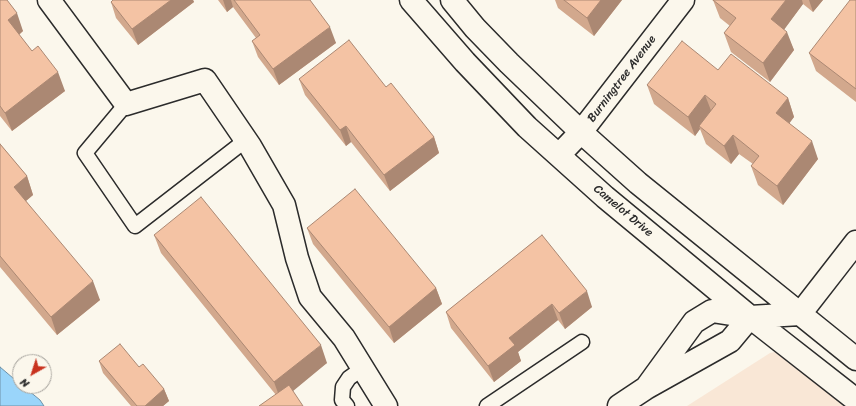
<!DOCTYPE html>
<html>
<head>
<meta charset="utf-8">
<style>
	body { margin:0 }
	#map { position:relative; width:856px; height:406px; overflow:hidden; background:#fbf7ec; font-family:Sriracha,sans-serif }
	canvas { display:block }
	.north { position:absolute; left:12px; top:354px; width:40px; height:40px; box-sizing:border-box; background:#fbf7ec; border:1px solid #a8a59f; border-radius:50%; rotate:219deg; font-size:11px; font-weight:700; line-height:16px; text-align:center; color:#2b2b2b }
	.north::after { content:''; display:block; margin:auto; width:14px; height:18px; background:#c8321e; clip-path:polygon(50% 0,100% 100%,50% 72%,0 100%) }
</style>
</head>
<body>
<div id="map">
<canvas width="856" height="406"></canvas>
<div class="north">N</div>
</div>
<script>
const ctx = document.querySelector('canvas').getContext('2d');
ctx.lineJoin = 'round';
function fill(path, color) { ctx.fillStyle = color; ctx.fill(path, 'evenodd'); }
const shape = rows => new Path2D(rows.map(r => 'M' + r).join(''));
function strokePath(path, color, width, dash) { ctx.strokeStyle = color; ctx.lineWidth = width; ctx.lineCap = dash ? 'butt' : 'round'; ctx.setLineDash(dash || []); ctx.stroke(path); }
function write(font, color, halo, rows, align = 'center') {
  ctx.font = font + ' Sriracha,sans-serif'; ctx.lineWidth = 3.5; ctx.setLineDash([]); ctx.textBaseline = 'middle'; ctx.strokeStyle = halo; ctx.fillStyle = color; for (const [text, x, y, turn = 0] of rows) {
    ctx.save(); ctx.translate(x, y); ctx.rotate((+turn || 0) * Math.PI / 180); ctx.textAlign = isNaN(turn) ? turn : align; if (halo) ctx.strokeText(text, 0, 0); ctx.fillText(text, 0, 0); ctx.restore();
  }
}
fill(shape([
	[798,347,856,406,687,406,770,353]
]), '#f9e7d6');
const water = shape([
	[0,367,20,384,20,386,23,386,40,400,44,406,0,406,0,367]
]);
fill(water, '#9ad5fa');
strokePath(water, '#6e91a7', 1);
const service = shape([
	[126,104,85,153,135,226,246,140],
	[347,406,342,400,343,387,349,378,363,368],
	[487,406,582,342]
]);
const minor = shape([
	[49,0,126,104,205,80,250,146,284,205,297,258,310,297,344,338,386,406],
	[411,0,465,62,527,127,605,197,750,317,856,400],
	[452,0,475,28,509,63,581,132,638,183,856,359],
	[559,155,581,132,683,0],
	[646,388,694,322,712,311,750,317,800,314,856,242],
	[619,406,646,388,730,341,750,317]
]);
strokePath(service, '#2b2b2b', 17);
strokePath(minor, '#2b2b2b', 25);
strokePath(service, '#fbf7ec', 14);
strokePath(minor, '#fbf7ec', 22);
fill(shape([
	[0,0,23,31,19,35,32,51,65,91,12,131,0,116],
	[113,0,193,0,194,2,138,45,116,18,111,2],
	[218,0,310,0,336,43,279,85,258,57,252,41,256,38,233,7,227,12],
	[555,0,622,0,594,36,558,8],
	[713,0,823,0,813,12,803,4,784,29,794,50,770,82,731,52,724,33,730,26,720,18],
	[856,0,856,102,816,71,809,53],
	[718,70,788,98,794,117,789,123,818,159,783,205,758,185,751,166,753,164,739,154,731,164,706,144,700,129,695,136,654,104,647,85],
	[299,79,386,87,434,137,439,153,390,191,351,142,346,146,305,95],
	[0,144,27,176,33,195,26,201,100,300,57,335,0,267],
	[307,228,436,288,442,304,394,343,313,244],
	[154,235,327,363,276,395,161,253],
	[542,235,592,307,565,329,558,320,518,352,521,361,494,382,451,328,446,312],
	[99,361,139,367,164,389,169,401,163,406,131,406,103,373]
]), '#d2a88d');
fill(shape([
	[171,0,193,0,194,2,138,45,132,29],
	[223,0,231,0,233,7,227,12],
	[601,0,622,0,594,36,587,18],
	[786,0,802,0,803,4,778,38,771,19],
	[809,0,823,0,813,12],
	[17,13,23,31,15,38,8,20],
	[330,27,336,43,279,85,273,69],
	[787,32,794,50,770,82,763,63],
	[58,72,65,91,12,131,5,113],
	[705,95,712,113,699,126,700,129,695,136,688,117],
	[788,98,794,117,783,132,776,113],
	[346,126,351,142,346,146,340,130],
	[733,135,739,154,731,164,724,146],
	[434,137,439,153,390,191,384,175],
	[812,141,818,159,783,205,777,186],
	[27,176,33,195,21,205,14,187],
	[93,281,100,300,57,335,51,317],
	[436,288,442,304,394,343,389,327],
	[587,291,592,307,565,329,559,313],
	[552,304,558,320,518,352,521,361,494,382,488,366,509,338],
	[321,345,327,363,281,401,274,382],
	[164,389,169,401,163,406,145,406]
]), '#ab8873');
const building = shape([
	[0,0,7,0,17,13,8,20,32,51,38,46,58,72,5,113,0,106,0,0],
	[113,0,171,0,132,29,111,2,113,0],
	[234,0,310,0,330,27,273,69,252,41,260,35,234,0],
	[564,0,601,0,587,18,564,0],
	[713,0,786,0,771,19,787,32,763,63,724,33,736,18,713,0],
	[850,0,856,0,856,89,809,53,850,0],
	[349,40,386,87,391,83,434,137,384,175,346,126,340,130,299,79,349,40],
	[682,41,718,70,731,54,788,98,776,113,812,141,777,186,751,166,759,156,733,135,724,146,699,126,716,104,705,95,688,117,647,85,682,41],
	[0,144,27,176,14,187,93,281,51,317,0,256,0,144],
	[355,189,436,288,389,327,307,228,355,189],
	[201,197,321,345,274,382,154,235,201,197],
	[542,235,587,291,559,313,552,304,509,338,515,345,488,366,446,312,542,235],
	[120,344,139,367,143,364,164,389,145,406,137,406,99,361,120,344],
	[289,385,303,406,259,406,289,385]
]);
fill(building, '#f4c3a4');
strokePath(building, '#ab8873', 1);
write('12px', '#2b2b2b', '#fbf7ec', [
	["Burningtree Avenue",622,79,-53],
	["Camelot Drive",623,211,40]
]);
</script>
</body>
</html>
